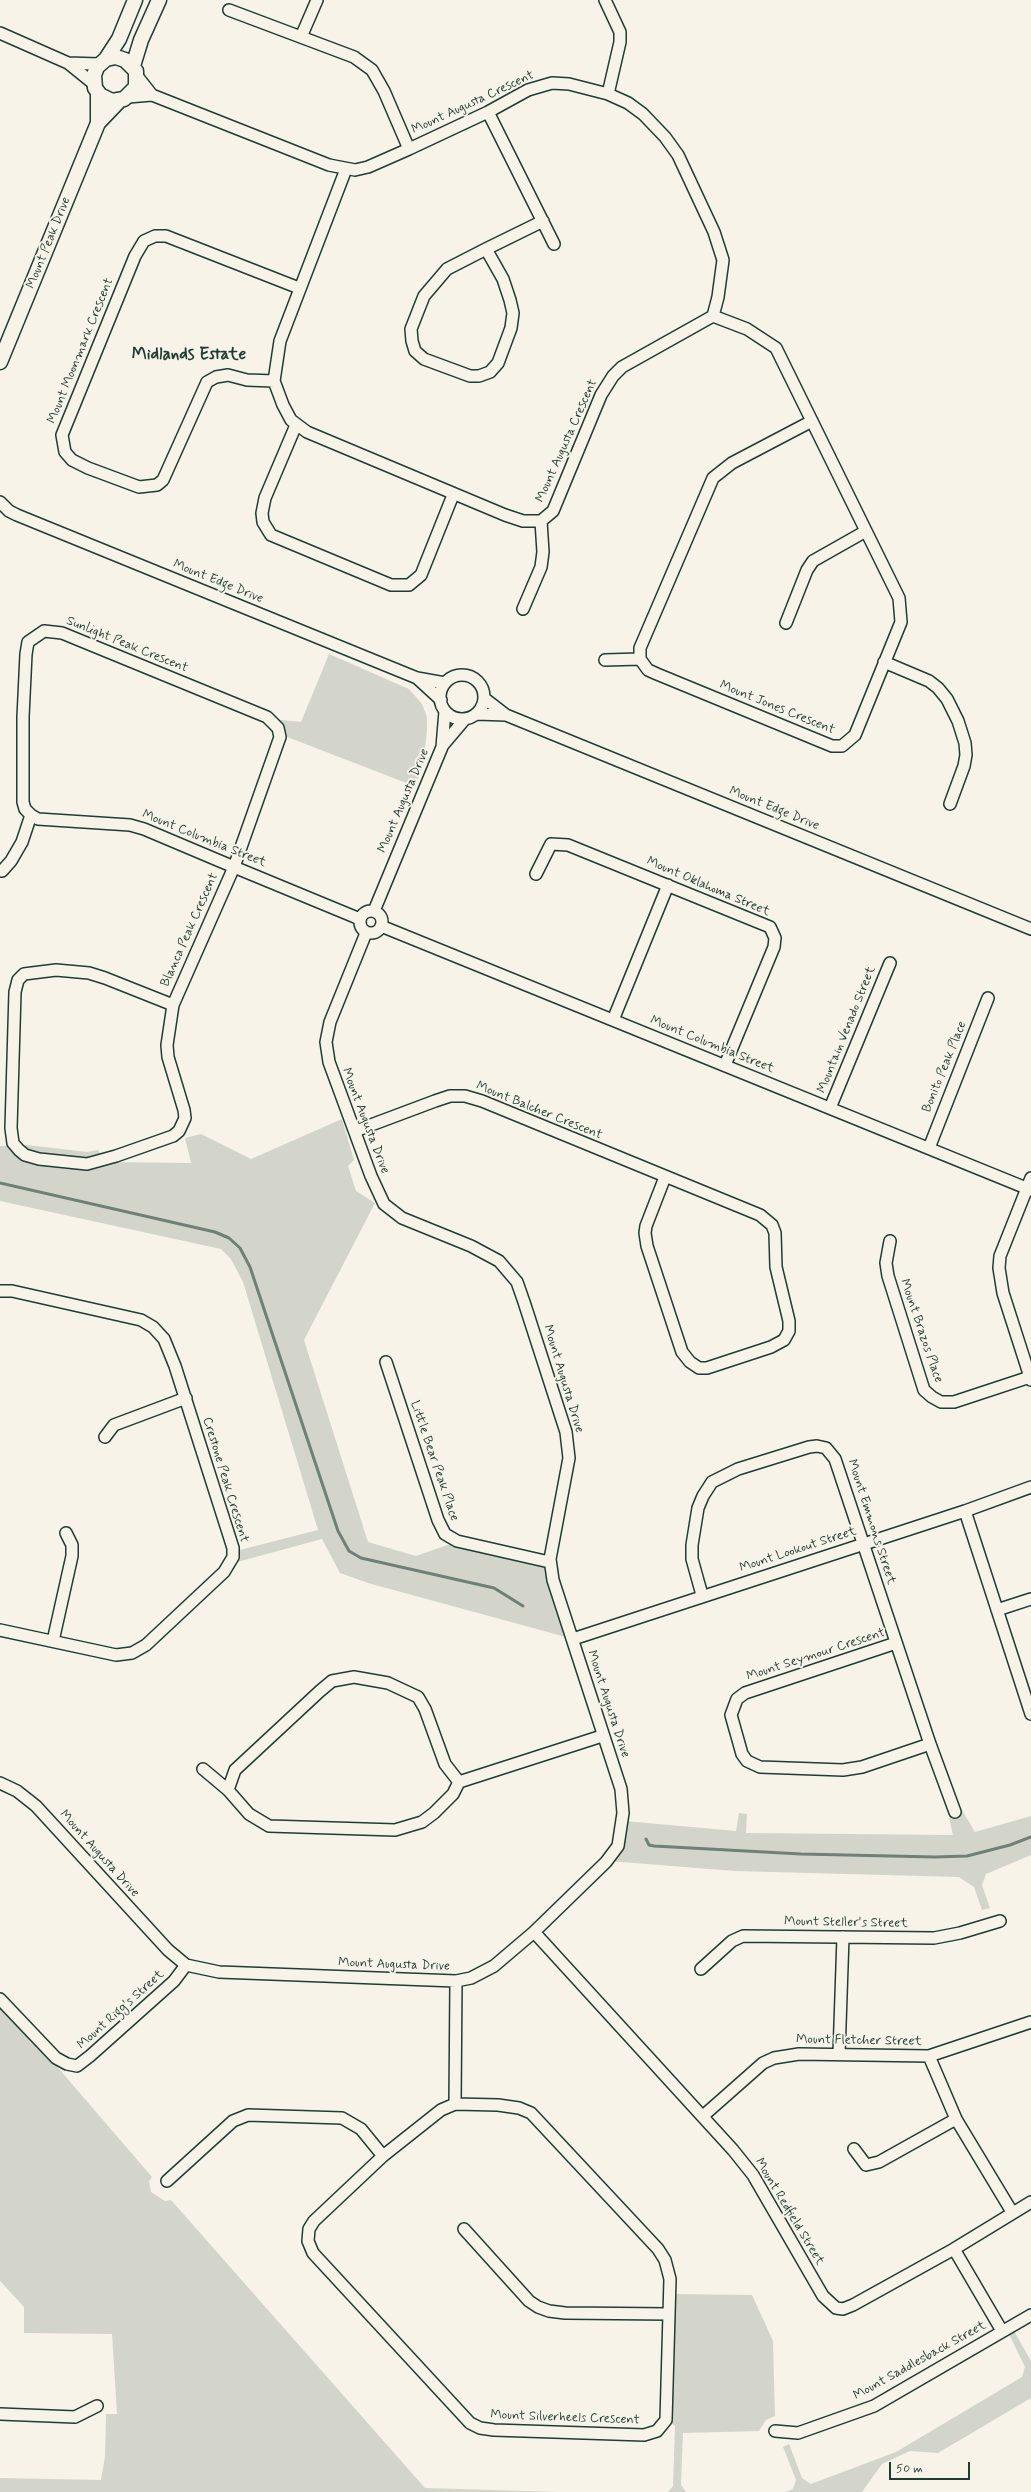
<!DOCTYPE html>
<html>
<head>
<meta charset="utf-8">
<style>
	body { margin:0 }
	#map { position:relative; width:1031px; height:2492px; overflow:hidden; background:#f7f3e8; font-family:Mynerve,sans-serif }
	canvas { display:block }
	.scale { position:absolute; left:889px; top:2462px; width:81px; height:18px; box-sizing:border-box; border:2px solid #1f3d34; border-top:0; padding-left:5px; font-size:12px; line-height:14px; white-space:nowrap; color:#1f3d34; -webkit-text-stroke:3px #f7f3e8; paint-order:stroke }
</style>
</head>
<body>
<div id="map">
<canvas width="1031" height="2492"></canvas>
<div class="scale">50 m</div>
</div>
<script>
const ctx = document.querySelector('canvas').getContext('2d');
ctx.lineJoin = 'round';
function fill(path, color) { ctx.fillStyle = color; ctx.fill(path, 'evenodd'); }
const shape = rows => new Path2D(rows.map(r => 'M' + r).join(''));
function strokePath(path, color, width, dash) { ctx.strokeStyle = color; ctx.lineWidth = width; ctx.lineCap = dash ? 'butt' : 'round'; ctx.setLineDash(dash || []); ctx.stroke(path); }
function write(font, color, halo, rows, align = 'center') {
  ctx.font = font + ' Mynerve,sans-serif'; ctx.lineWidth = 4; ctx.setLineDash([]); ctx.textBaseline = 'middle'; ctx.strokeStyle = halo; ctx.fillStyle = color; for (const [text, x, y, turn = 0] of rows) {
    ctx.save(); ctx.translate(x, y); ctx.rotate((+turn || 0) * Math.PI / 180); ctx.textAlign = isNaN(turn) ? turn : align; if (halo) ctx.strokeText(text, 0, 0); ctx.fillText(text, 0, 0); ctx.restore();
  }
}
fill(shape([
	[329,654,409,689,422,704,427,717,427,730,423,767,414,786,277,733,271,719,301,722],
	[342,1119,354,1160,348,1166,356,1191,375,1203,304,1340,368,1542,416,1556,456,1542,544,1561,566,1637,368,1583,340,1573,322,1539,230,1564,232,1552,318,1530,243,1282,231,1259,221,1249,0,1201,0,1146,27,1145,87,1152,98,1150,106,1162,191,1163,185,1138,201,1134,251,1159],
	[962,1810,975,1832,1031,1816,1031,1855,986,1874,982,1885,990,1908,982,1910,974,1887,959,1877,735,1871,609,1861,624,1821,736,1831,739,1813,747,1814,746,1833,953,1835,948,1813],
	[0,2004,41,2048,152,2177,149,2181,151,2192,165,2201,171,2200,425,2488,559,2492,0,2492,0,2478,101,2480,105,2456,106,2414,117,2414,112,2334,24,2333,24,2307,0,2281],
	[670,2294,752,2295,773,2341,775,2416,766,2420,759,2431,683,2433,681,2485,686,2492,668,2492,673,2486,675,2426,668,2420],
	[1014,2331,1031,2361,1031,2398,938,2453,910,2451,882,2464,862,2492,785,2492,793,2489,796,2480,783,2447,789,2444,802,2478,811,2484,896,2452,1022,2377,1025,2367,1009,2334]
]), '#d3d5ca');
strokePath(shape([
	[0,1183,215,1232,229,1238,240,1248,250,1267,338,1531,349,1551,361,1558,494,1588,523,1606],
	[646,1839,649,1845,654,1846,801,1854,935,1857,967,1856,1010,1845,1031,1837]
]), '#6f8077', 3);
const minor = shape([
	[605,0,620,32,620,42,608,94],
	[229,10,354,57,372,70,384,91,409,149],
	[0,33,68,63,94,84],
	[301,37,317,0],
	[68,63,99,64],
	[137,76,152,95],
	[128,97,152,95,329,165,355,170,368,167,409,149,488,112,528,90,552,83,569,84,608,94,628,103,643,114,665,137,678,155,714,232,723,260,718,297,713,316,622,367,613,376,601,395,553,511,541,521,523,521,505,515,307,432,291,420,283,405,274,381,280,341,346,169],
	[488,112,554,244],
	[486,249,503,279,510,300,513,313,511,328,498,363,490,372,479,376,470,376,424,359,415,351,412,341,411,329,424,296,447,269,486,249,543,221],
	[713,316,747,329,776,348,866,531,899,598,901,622,855,735,842,746,832,746,657,674,648,670,640,659,640,648,713,478,732,463,812,421],
	[274,381,247,380,228,375,216,377,207,382,163,480,157,485,139,487,88,468,72,460,65,452,62,435,135,256,144,241,155,236,166,236,299,288],
	[296,425,265,498,262,513,263,522,271,535,391,585,409,585,421,575,453,495],
	[0,502,9,511,17,515,417,678,445,683],
	[523,609,541,567,543,552,541,521],
	[786,623,807,570,813,561,866,531],
	[605,660,640,659],
	[884,662,929,681,938,688,947,699,958,721,965,743,966,755,964,766,950,804],
	'440 697a22 22 0 1 1 44 0a22 22 0 1 1-44 0Z',
	[417,678,441,700],
	[484,698,506,715,1031,929],
	[477,714,506,715],
	[443,745,465,719],
	[2,871,11,861,22,842,31,815],
	[536,874,551,844,568,845,770,927,775,938,774,947,725,1065],
	'360 922a11 11 0 1 1 22 0a11 11 0 1 1-22 0Z',
	[374,911,442,747,445,711],
	[381,926,1031,1190],
	[173,1005,105,978,89,973,56,970,24,974,18,980,15,992,11,1128,13,1143,19,1150,25,1155,39,1159,87,1164,116,1156,173,1136,179,1131,185,1118,184,1110,168,1057,167,1045,173,1005,234,867,280,737,278,728,267,717,62,633,44,631,28,642,26,654,23,717,23,802,25,809,31,815,38,819,130,825,144,829,234,867,355,917,359,919],
	[613,1020,668,885],
	[830,1108,890,963],
	[355,1131,435,1101,450,1096,465,1096,482,1101,760,1215,772,1225,775,1233,776,1267,789,1321,789,1331,784,1340,771,1347,707,1368,699,1368,690,1362,682,1352,647,1246,645,1233,646,1226,665,1177],
	[929,1148,988,998],
	[1031,1178,1000,1256,999,1268,1003,1293,1031,1380],
	[890,1241,886,1263,888,1276,924,1390,932,1397,941,1402,954,1402,1030,1377],
	[0,1291,12,1291,141,1320,153,1327,164,1339,175,1366,233,1548,233,1557,224,1572,146,1645,132,1653,116,1655,0,1630],
	[386,1362,438,1520,445,1534,457,1541,545,1561,550,1559],
	[105,1437,114,1425,186,1398],
	[965,1511,1031,1714],
	[702,1595,692,1559,692,1545,698,1508,703,1496,712,1482,738,1469,809,1447,817,1446,826,1448,835,1459,930,1744,955,1812],
	[997,1610,1031,1599],
	[573,1639,965,1511,1031,1487],
	[53,1641,72,1556,72,1545,66,1533],
	[896,1643,745,1693,737,1699,731,1715,742,1754,747,1761,760,1767,843,1770,862,1767,930,1744],
	[203,1769,228,1790,249,1814,269,1826,395,1830,422,1822,434,1813,453,1794,459,1782,602,1736],
	[0,1783,17,1791,36,1806,168,1950,186,1965,219,1972,456,1981,471,1978,494,1966,534,1932,606,1862,618,1846,623,1813,621,1789,553,1580,550,1559,569,1458,566,1432,524,1302,517,1282,499,1261,471,1246,402,1218,384,1204,371,1176,329,1062,326,1042,330,1022,366,933],
	[228,1790,235,1770,320,1691,332,1681,354,1677,388,1683,418,1697,425,1709,445,1764,459,1782],
	[534,1932,733,2150,753,2175,823,2296,836,2308,843,2309,853,2305,954,2249,1031,2202],
	[701,1969,732,1941,743,1936,934,1938,960,1933,1000,1921],
	[0,1999,56,2058,67,2064,77,2066,90,2056,174,1981,186,1965],
	[839,2054,843,1937],
	[929,2056,956,2119,1012,2212],
	[455,2104,498,2105,519,2108,531,2113,658,2249,665,2260,670,2279,666,2420,657,2431,644,2435,494,2430,480,2428,470,2423,313,2253,308,2241,309,2229,314,2221,383,2156,441,2110,455,2104],
	[455,2104,456,1981],
	[703,2116,763,2063,774,2058,799,2054,929,2056,1031,2022],
	[854,2149,866,2165,879,2162,956,2119],
	[167,2181,233,2121,248,2115,342,2118,361,2129,383,2156],
	[464,2229,529,2301,538,2307,549,2311,565,2313,669,2314],
	[954,2249,1002,2331],
	[0,2414,75,2417,97,2406],
	[775,2431,798,2433,874,2406,1031,2315]
]);
const tertiary = shape([
	[106,59,116,57,125,60,136,71,136,87,124,99,112,101,100,95,95,88,94,75,97,67,106,59,119,39,135,0],
	[133,66,141,40,159,0],
	[98,92,98,123],
	[0,362,98,123,120,100]
]);
strokePath(minor, '#1f3d34', 14);
strokePath(tertiary, '#1f3d34', 17);
strokePath(minor, '#f7f3e8', 11);
strokePath(tertiary, '#f7f3e8', 14);
write('13px', '#1f3d34', '#f7f3e8', [
	["Mount Augusta Crescent",473,103,-25],
	["Mount Peak Drive",49,243,-68],
	["Mount Moonmark Crescent",81,351,-68],
	["Mount Augusta Crescent",567,441,-66],
	["Mount Edge Drive",218,582,22],
	["Sunlight Peak Crescent",127,645,22],
	["Mount Jones Crescent",777,708,22],
	["Mount Augusta Drive",404,801,-67],
	["Mount Edge Drive",774,809,22],
	["Mount Columbia Street",204,839,22],
	["Mount Oklahoma Street",708,887,23],
	["Blanca Peak Crescent",190,930,-66],
	["Mountain Venado Street",847,1030,-68],
	["Mount Columbia Street",712,1045,22],
	["Bonito Peak Place",945,1067,-68],
	["Mount Balcher Crescent",539,1111,22],
	["Mount Augusta Drive",365,1121,69],
	["Mount Brazos Place",921,1331,71],
	["Mount Augusta Drive",563,1379,73],
	["Little Bear Peak Place",434,1461,71],
	["Crestone Peak Crescent",225,1480,73],
	["Mount Emmons Street",871,1522,72],
	["Mount Lookout Street",798,1550,-18],
	["Mount Seymour Crescent",816,1655,-18],
	["Mount Augusta Drive",608,1704,72],
	["Mount Augusta Drive",99,1854,48],
	["Mount Steller's Street",846,1923,1],
	["Mount Augusta Drive",394,1965,2],
	["Mount Rigg's Street",121,2010,-42],
	["Mount Fletcher Street",859,2041,1],
	["Mount Redfield Street",789,2212,59],
	["Mount Saddlesback Street",920,2361,-29],
	["Mount Silverheels Crescent",565,2418,2]
]);
write('bold 17px', '#1f3d34', '#f7f3e8', [
	["Midlands Estate",189,355]
]);
</script>
</body>
</html>
